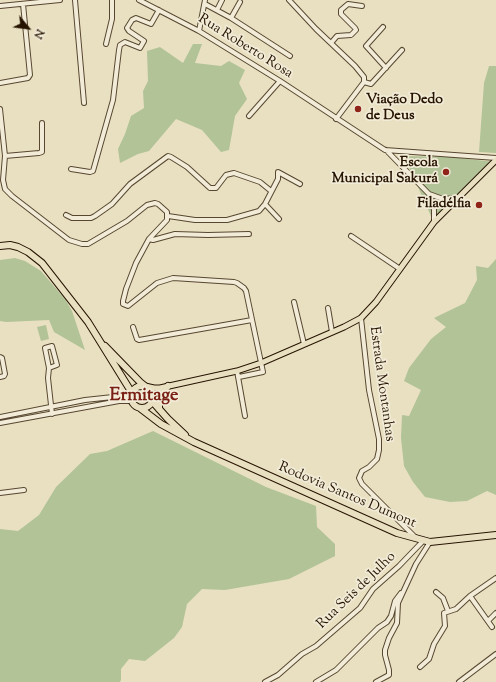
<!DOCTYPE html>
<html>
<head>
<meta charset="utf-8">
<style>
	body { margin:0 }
	#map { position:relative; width:496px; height:682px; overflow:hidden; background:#e9e0c2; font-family:"Sorts Mill Goudy",serif }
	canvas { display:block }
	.north { position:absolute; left:8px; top:8px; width:40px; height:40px; -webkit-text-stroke:3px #f1ebd7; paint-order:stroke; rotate:119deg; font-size:11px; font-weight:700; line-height:16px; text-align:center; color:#261400 }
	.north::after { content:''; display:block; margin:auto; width:14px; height:18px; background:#261400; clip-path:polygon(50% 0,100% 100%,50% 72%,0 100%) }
</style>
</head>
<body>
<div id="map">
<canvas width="496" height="682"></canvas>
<div class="north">N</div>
</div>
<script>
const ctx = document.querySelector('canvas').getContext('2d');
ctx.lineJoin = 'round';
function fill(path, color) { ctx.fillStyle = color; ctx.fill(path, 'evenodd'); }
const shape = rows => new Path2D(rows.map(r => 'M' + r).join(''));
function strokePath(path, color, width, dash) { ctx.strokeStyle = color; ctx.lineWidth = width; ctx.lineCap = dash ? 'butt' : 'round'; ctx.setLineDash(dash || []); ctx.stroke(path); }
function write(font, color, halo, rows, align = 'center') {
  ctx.font = font + ' "Sorts Mill Goudy",serif'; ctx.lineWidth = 3.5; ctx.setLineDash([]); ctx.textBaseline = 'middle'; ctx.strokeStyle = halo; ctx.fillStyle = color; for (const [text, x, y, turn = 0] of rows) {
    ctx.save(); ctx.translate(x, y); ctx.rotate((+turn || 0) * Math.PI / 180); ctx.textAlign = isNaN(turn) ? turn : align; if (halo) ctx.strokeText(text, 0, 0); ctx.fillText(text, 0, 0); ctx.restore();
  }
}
fill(shape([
	[193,44,202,44,195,63,221,66,229,61,245,70,239,83,247,99,235,116,229,150,221,152,202,130,176,119,149,151,138,154,120,163,118,149,125,134,131,116,144,108,143,91,148,81,147,51,160,47,183,63],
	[489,66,496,66,496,153,479,152,484,83],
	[404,156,451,157,494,162,470,186,435,225],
	[15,258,25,261,41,271,65,299,72,311,85,350,54,332,49,320,6,322,0,321,0,260],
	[496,259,496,495,487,491,467,501,450,502,425,497,413,482,404,466,401,438,402,415,409,416,421,390,404,381,409,368,431,339,446,327,434,318,465,303,477,280,476,266,488,268],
	[46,325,49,339,41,341,37,327],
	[153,431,266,487,316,506,317,527,335,544,335,556,289,579,225,590,202,589,187,604,182,627,174,638,145,661,129,659,121,669,121,680,120,682,0,682,0,529,18,531,39,515,56,487,90,454,107,451]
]), '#b1c397');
const minor = shape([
	[75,0,84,103],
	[139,0,199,31,280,81,385,150,496,158],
	[289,0,316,29,355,66,364,77,364,82,336,119],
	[205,4,231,18,290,56],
	[0,6,60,0],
	[217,10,222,0],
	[231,18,240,2],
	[383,27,366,46,386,68],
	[199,31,205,0],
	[331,43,337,36,351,35,356,30,355,28,341,14,341,10,348,4,362,6],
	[106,44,112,19,112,0],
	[364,82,371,84,402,50],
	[0,83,28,78,30,75,23,4],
	[0,109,5,156,3,180,5,189,12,196,69,240,82,244,88,244,127,221,147,205,155,203,158,204,167,212,167,220,149,239,136,263,126,289,123,301,123,304,128,306,157,283,173,278,234,282,237,283,244,288,246,291,263,372,239,377],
	[249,116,280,81],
	[386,150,429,194,432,201,434,210,434,222],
	[5,156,39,153,42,152,42,123],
	[71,169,90,172,93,171,113,100,119,50,120,45,125,42,140,48,144,41,129,31,127,28,132,20,136,18,151,24,159,10],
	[429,194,443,199,458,198],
	[265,204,279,219],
	[66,215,72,218,91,218,95,216,112,204,130,184,168,156,171,157,187,167,210,188,216,188,226,175,234,173,260,182,271,191],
	[168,216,195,220,227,220,259,211,265,204,278,179,278,172,300,184],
	[351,236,400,269],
	[149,239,153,240,175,234,208,235,249,234],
	[294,302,304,344],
	[328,308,332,332],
	[361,318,369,390,379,439,379,450,377,459,369,467,362,471,359,478,362,484,415,537],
	[133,327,137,339,139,340,252,320],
	[0,357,2,358,5,374,4,376,0,377],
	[49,368,57,365,52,346,45,348,49,368,48,378,52,414],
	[237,371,245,416],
	[0,417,85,400,122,396,131,396],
	[0,423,119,401,132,401],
	[0,493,24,490],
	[436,592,443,598,448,611],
	[470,596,492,627],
	[488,621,496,613],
	[420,667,429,659,434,644,445,626,444,613,456,609,470,596,496,578],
	[265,682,278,675,302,654,316,646,360,608,373,589,399,566,423,541],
	[316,682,336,670,378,628,387,622,391,616,395,601,401,593],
	[376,682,389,675,389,670,385,655,385,650,389,638,397,623,398,603,416,564,430,542],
	[459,682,496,654]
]);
const major = shape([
	[145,386,154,388,160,388,237,371,261,363,344,327,361,318,376,302,434,222,496,160],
	[153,398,162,391]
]);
const highway = shape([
	[0,246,10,245,18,247,28,252,42,263,88,322,132,393],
	[105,346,140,382,145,386],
	'131 397a11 11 0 1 1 22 0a11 11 0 1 1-22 0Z',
	[152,401,168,419,185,435],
	[140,408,161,424,194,442,397,533,430,542,496,535],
	[159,409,159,400,160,396,168,386]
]);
strokePath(minor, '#574730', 6);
strokePath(major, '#261400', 7);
strokePath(highway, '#261400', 8);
strokePath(minor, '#f1ebd7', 4);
strokePath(major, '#e9e0c2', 5);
strokePath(highway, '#e9e0c2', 6);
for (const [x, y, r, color] of [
	[358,109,4,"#8f2418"],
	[446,172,4,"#8f2418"],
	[479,205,4,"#8f2418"]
]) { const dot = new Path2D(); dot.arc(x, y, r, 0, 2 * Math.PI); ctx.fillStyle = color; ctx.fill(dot); strokePath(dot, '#f1ebd7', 1.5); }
write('14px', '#261400', '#f1ebd7', [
	["Rua Roberto Rosa",245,47,32],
	["Estrada Montanhas",381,384,82],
	["Rodovia Santos Dumont",347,496,23],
	["Rua Seis de Julho",357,591,-44]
]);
write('bold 14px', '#261400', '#f1ebd7', [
	["Viação Dedo",366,101,"left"],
	["de Deus",366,117,"left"],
	["Escola",438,164],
	["Municipal Sakurá",438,180],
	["Filadélfia",471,205]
], 'right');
write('bold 18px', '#7a1f14', '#f1ebd7', [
	["Ermitage",144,397]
]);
</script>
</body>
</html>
